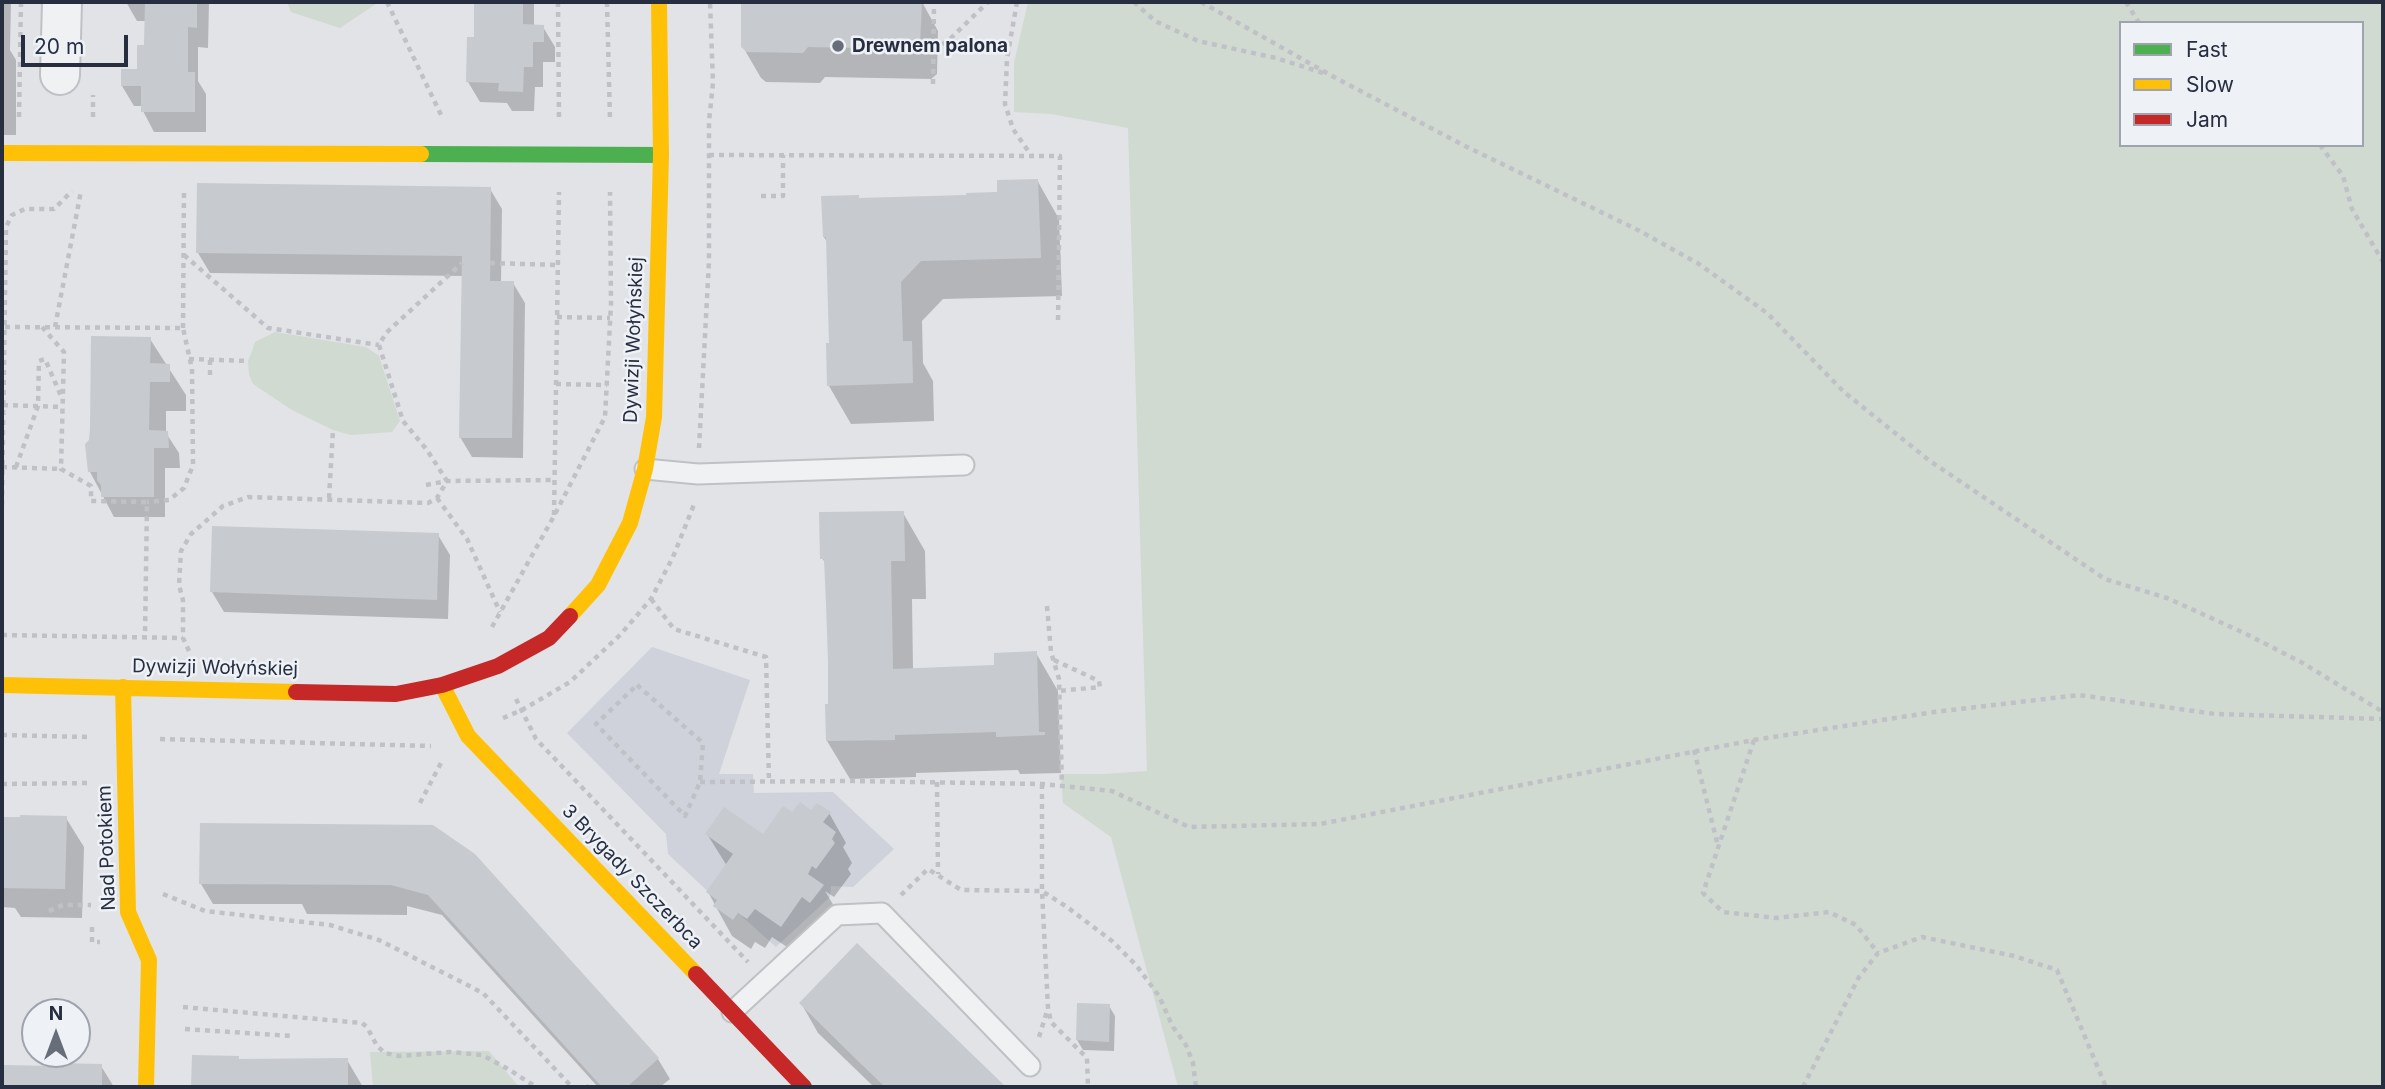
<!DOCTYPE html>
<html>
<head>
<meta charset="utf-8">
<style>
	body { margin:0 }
	#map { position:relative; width:2385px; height:1089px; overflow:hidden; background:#e1e3e7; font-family:Inter,sans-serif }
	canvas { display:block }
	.frame { position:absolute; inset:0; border:4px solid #272e40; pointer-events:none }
	.legend { position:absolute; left:2119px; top:21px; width:245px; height:126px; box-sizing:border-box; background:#eef1f6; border:2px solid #9ea3ad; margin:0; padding:9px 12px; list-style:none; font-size:21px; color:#272e40 }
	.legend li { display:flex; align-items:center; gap:14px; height:35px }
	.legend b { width:35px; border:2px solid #9ea3ad }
	.north { position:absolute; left:21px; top:998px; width:70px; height:70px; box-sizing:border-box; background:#eef1f6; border:2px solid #9ea3ad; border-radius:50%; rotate:0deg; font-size:19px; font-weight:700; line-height:28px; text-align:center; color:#272e40 }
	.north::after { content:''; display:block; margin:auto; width:24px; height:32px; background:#686d7a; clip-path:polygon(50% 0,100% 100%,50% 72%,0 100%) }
	.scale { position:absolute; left:21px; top:35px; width:107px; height:32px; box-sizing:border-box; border:4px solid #272e40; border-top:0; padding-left:9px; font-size:21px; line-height:24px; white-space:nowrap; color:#272e40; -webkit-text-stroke:5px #eef1f6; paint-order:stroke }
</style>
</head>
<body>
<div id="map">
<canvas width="2385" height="1089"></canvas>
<div class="frame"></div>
<ul class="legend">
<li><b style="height:9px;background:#4caf50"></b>Fast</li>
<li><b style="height:9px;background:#ffc107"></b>Slow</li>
<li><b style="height:9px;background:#c62828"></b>Jam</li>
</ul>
<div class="north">N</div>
<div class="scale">20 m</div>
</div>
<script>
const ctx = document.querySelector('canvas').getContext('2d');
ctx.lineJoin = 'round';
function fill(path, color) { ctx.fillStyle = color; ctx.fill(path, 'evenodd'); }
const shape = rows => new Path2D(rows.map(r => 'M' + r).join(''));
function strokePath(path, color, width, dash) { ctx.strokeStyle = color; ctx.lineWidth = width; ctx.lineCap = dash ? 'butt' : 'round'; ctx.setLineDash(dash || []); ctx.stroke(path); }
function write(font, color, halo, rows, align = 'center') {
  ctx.font = font + ' Inter,sans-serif'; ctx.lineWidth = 5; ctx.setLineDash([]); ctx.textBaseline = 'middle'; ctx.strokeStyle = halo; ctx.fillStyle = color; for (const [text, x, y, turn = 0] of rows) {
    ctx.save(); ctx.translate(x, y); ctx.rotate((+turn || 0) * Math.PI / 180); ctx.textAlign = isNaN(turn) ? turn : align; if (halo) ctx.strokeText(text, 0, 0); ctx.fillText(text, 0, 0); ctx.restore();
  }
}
fill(shape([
	[652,647,750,680,719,774,753,774,754,793,833,792,894,849,853,887,831,886,830,897,776,947,738,913,733,920,713,906,717,900,668,854,666,834,567,733]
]), '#cfd2da');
fill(shape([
	[287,2,379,2,340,28,291,12],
	[1028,2,2383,2,2383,1087,1178,1087,1111,837,1063,803,1061,774,1106,774,1147,771,1128,128,1051,114,1014,112,1014,63],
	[2121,23,2362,23,2362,145,2121,145],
	[275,332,366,347,379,356,400,421,392,432,351,435,333,430,292,410,253,384,249,374,248,361,252,351,255,342],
	[489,1051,519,1087,373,1087,370,1052]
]), '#d0dad1');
fill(shape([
	[2,2,11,2,10,50,16,60,16,135,2,135],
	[126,2,209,2,208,48,198,47,198,81,206,94,206,132,154,132,143,111,143,106,134,106,122,86,138,71,146,46,146,21,137,21],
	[473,2,534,2,534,26,543,27,555,47,555,62,543,62,543,87,535,87,534,111,512,111,507,103,480,102,468,82,476,39,476,7],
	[742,2,922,2,938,31,937,74,931,79,825,77,820,83,766,82,761,78,743,47],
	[1037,180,1059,219,1062,296,943,299,922,321,923,363,933,381,934,421,851,424,829,386,831,345,828,243,824,237,823,198,859,200,999,194],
	[490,189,502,209,501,283,513,283,525,303,523,458,472,457,460,437,464,276,210,273,198,253],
	[150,339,186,395,186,411,166,411,166,433,179,453,180,468,165,468,165,517,114,517,90,472],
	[903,513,925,551,926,599,912,599,913,670,996,667,1036,653,1058,691,1061,773,1020,774,1018,770,916,773,916,777,850,779,827,741,830,705,826,564,822,558],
	[438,535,450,555,448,619,224,612,212,592],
	[829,813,846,843,843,847,852,863,848,869,851,874,834,897,825,891,840,916,799,955,772,937,765,948,755,942,751,949,732,936,708,892,727,866,707,834,763,837,793,814],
	[2,817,66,818,84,847,82,918,21,917,15,908,2,907],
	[432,826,658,1059,670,1079,660,1087,598,1087,442,915,407,906,407,915,307,914,302,904,213,904,201,884],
	[857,945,1003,1087,874,1087,818,1033,801,1003],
	[1109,1006,1115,1016,1114,1051,1083,1050,1077,1040],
	[193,1056,239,1061,347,1060,363,1087,193,1087],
	[101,1066,114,1087,2,1087,2,1067]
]), '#0003');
fill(shape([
	[145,2,197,2,197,28,188,27,188,72,195,72,195,112,141,112,141,86,121,86,121,69,137,69,137,45,144,45],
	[474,2,523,2,523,24,544,25,544,42,533,42,533,67,524,67,523,92,498,91,499,83,466,82,467,37,474,37],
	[741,2,922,2,920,44,914,49,808,47,803,53,747,52,741,47],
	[1038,179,1041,258,921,261,901,282,903,341,912,341,913,383,827,386,826,343,829,343,826,237,823,237,821,196,859,195,859,198,966,195,966,193,997,192,997,180],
	[197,183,491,187,490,281,514,281,512,438,459,438,462,256,196,253],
	[91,336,151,337,150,363,170,364,170,382,150,382,149,430,168,431,169,448,154,448,154,497,101,497,101,485,97,480,97,472,88,472,85,444,89,440,90,429],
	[904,511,905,561,891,561,893,669,994,665,994,653,1037,651,1039,732,1045,732,1045,735,996,737,996,732,895,735,895,740,826,741,825,704,828,704,828,661,826,603,824,559,820,559,819,512],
	[212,526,439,533,437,600,210,592],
	[800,802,811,810,817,803,831,812,823,822,836,832,832,839,835,843,816,869,812,866,808,874,824,885,810,903,802,897,781,927,755,909,747,919,738,913,733,920,713,906,717,900,706,892,733,854,705,834,724,807,763,834,783,806,792,812],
	[20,815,67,816,65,889,2,888,2,817,20,817],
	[200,823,433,825,475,854,659,1058,627,1087,602,1087,428,895,391,885,199,884],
	[857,943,916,1000,1006,1087,885,1087,857,1060,799,1003],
	[1077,1003,1110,1004,1109,1042,1076,1040],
	[192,1055,239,1056,239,1059,348,1058,348,1087,191,1087],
	[56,1063,102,1064,102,1087,2,1087,2,1065,56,1066]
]), '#c7cace');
const lane = shape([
	[645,469,698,474,964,465],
	[732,1012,837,915,882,913,1030,1066]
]);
const street = shape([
	[60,75,62,2]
]);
strokePath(lane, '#bfc1c5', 23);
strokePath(street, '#bfc1c5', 42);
strokePath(shape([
	[387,2,443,119],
	[558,2,559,120],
	[607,2,610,120],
	[1017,2,1007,59,1005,104,1013,129,1031,155],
	[1134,2,1155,21,1198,41,1276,58,1323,73],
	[1201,2,1334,77,1465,146,1638,230,1699,264,1767,313,1844,392,1930,461,2105,579,2167,598,2242,632,2301,662,2383,712],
	[2126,2,2139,23],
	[934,50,949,40,988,2],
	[933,84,934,2],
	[19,117,21,2],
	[93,117,93,95],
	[2320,145,2343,176,2352,209,2383,262],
	[709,155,1060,156,1058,323],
	[761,196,783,196,783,155],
	[184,255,268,328,379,345],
	[490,263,558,265],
	[557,317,610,318],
	[5,327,183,328,192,369,193,465,184,488,169,500,147,502],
	[42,327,64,352,61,469,91,486,91,501,147,502,145,637],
	[55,327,81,191],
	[183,328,184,189],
	[189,359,248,361],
	[210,360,210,377],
	[556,384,607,385],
	[3,405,63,407],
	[699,448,709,261,709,121,713,83,710,2],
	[2,467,61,469],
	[16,467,38,406,39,361,45,359,61,396],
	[426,485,447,481,555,480],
	[329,498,333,430],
	[437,498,467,539,500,612],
	[2,505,6,227,12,215,25,209,54,209,72,191],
	[554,515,559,192],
	[651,599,674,629,766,657,769,782],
	[1047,606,1051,652,1059,679,1062,785],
	[492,627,554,516,605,417,611,304,610,192],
	[2,635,183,638],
	[189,651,183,638,183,600,179,585,181,551,191,534,223,506,248,497,428,503,437,498,447,481,427,450,403,421,379,345,386,333,462,263],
	[1054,660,1099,681,1100,687,1059,691],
	[637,685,703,743,700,782,685,816,596,724,637,685],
	[516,699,536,739,748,962],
	[503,718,522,710,570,682,621,634,651,599,673,557,695,502],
	[2,735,88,737],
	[160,739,431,746],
	[1754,740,1703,893,1723,912,1776,918,1829,912,1856,925,1878,953],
	[1694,750,1718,846],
	[700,782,850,781,1042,784,1112,791,1189,827,1320,824,1754,740,1934,712,2079,695,2215,714,2383,719],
	[937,782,938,874],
	[2,784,90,783],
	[1042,784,1042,891,1048,1008,1051,1022,1087,1058,1088,1087],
	[420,803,441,763],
	[163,894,205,911,330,925,379,940,483,993,572,1087],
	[901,895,928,869,961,890,1042,891,1067,907,1112,941,1136,965,1159,996,1173,1027,1186,1045,1193,1063,1196,1087],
	[49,911,63,905,91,905],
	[92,927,92,942,100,942],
	[183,1007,362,1023,367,1027,377,1046,385,1053,399,1056,450,1052,482,1055,510,1070,536,1087],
	[185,1029,292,1036],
	[1039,1037,1048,1008],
	[587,1087,589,1086],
	[1803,1087,1859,977,1878,953,1922,937,2014,956,2057,970,2106,1087]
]), '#c0c1c6', 4.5, [5, 5]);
strokePath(lane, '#f0f1f3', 19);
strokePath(street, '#f0f1f3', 38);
strokePath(shape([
	[421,154,661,155]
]), '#4caf50', 16);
strokePath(shape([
	[2,153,421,154],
	[570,616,598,585,630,523,645,469,654,417,661,155,659,2],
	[2,685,296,692],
	[442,685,468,736,696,974],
	[123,687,128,912,149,960,146,1087]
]), '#ffc107', 16);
strokePath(shape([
	[296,692,396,694,442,685,498,666,549,638,570,616],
	[696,974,804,1087]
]), '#c62828', 16);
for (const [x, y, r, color] of [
	[838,46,7,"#686d7a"]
]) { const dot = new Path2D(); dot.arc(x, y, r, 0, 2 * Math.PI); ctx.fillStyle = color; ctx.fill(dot); strokePath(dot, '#eef1f6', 2.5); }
write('bold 19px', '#272e40', '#eef1f6', [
	["Drewnem palona",852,46]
], 'left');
write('19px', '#272e40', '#eef1f6', [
	["Dywizji Wołyńskiej",634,340,-88],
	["Dywizji Wołyńskiej",215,668,1],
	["Nad Potokiem",107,848,-92],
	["3 Brygady Szczerbca",632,877,46]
]);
</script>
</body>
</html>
